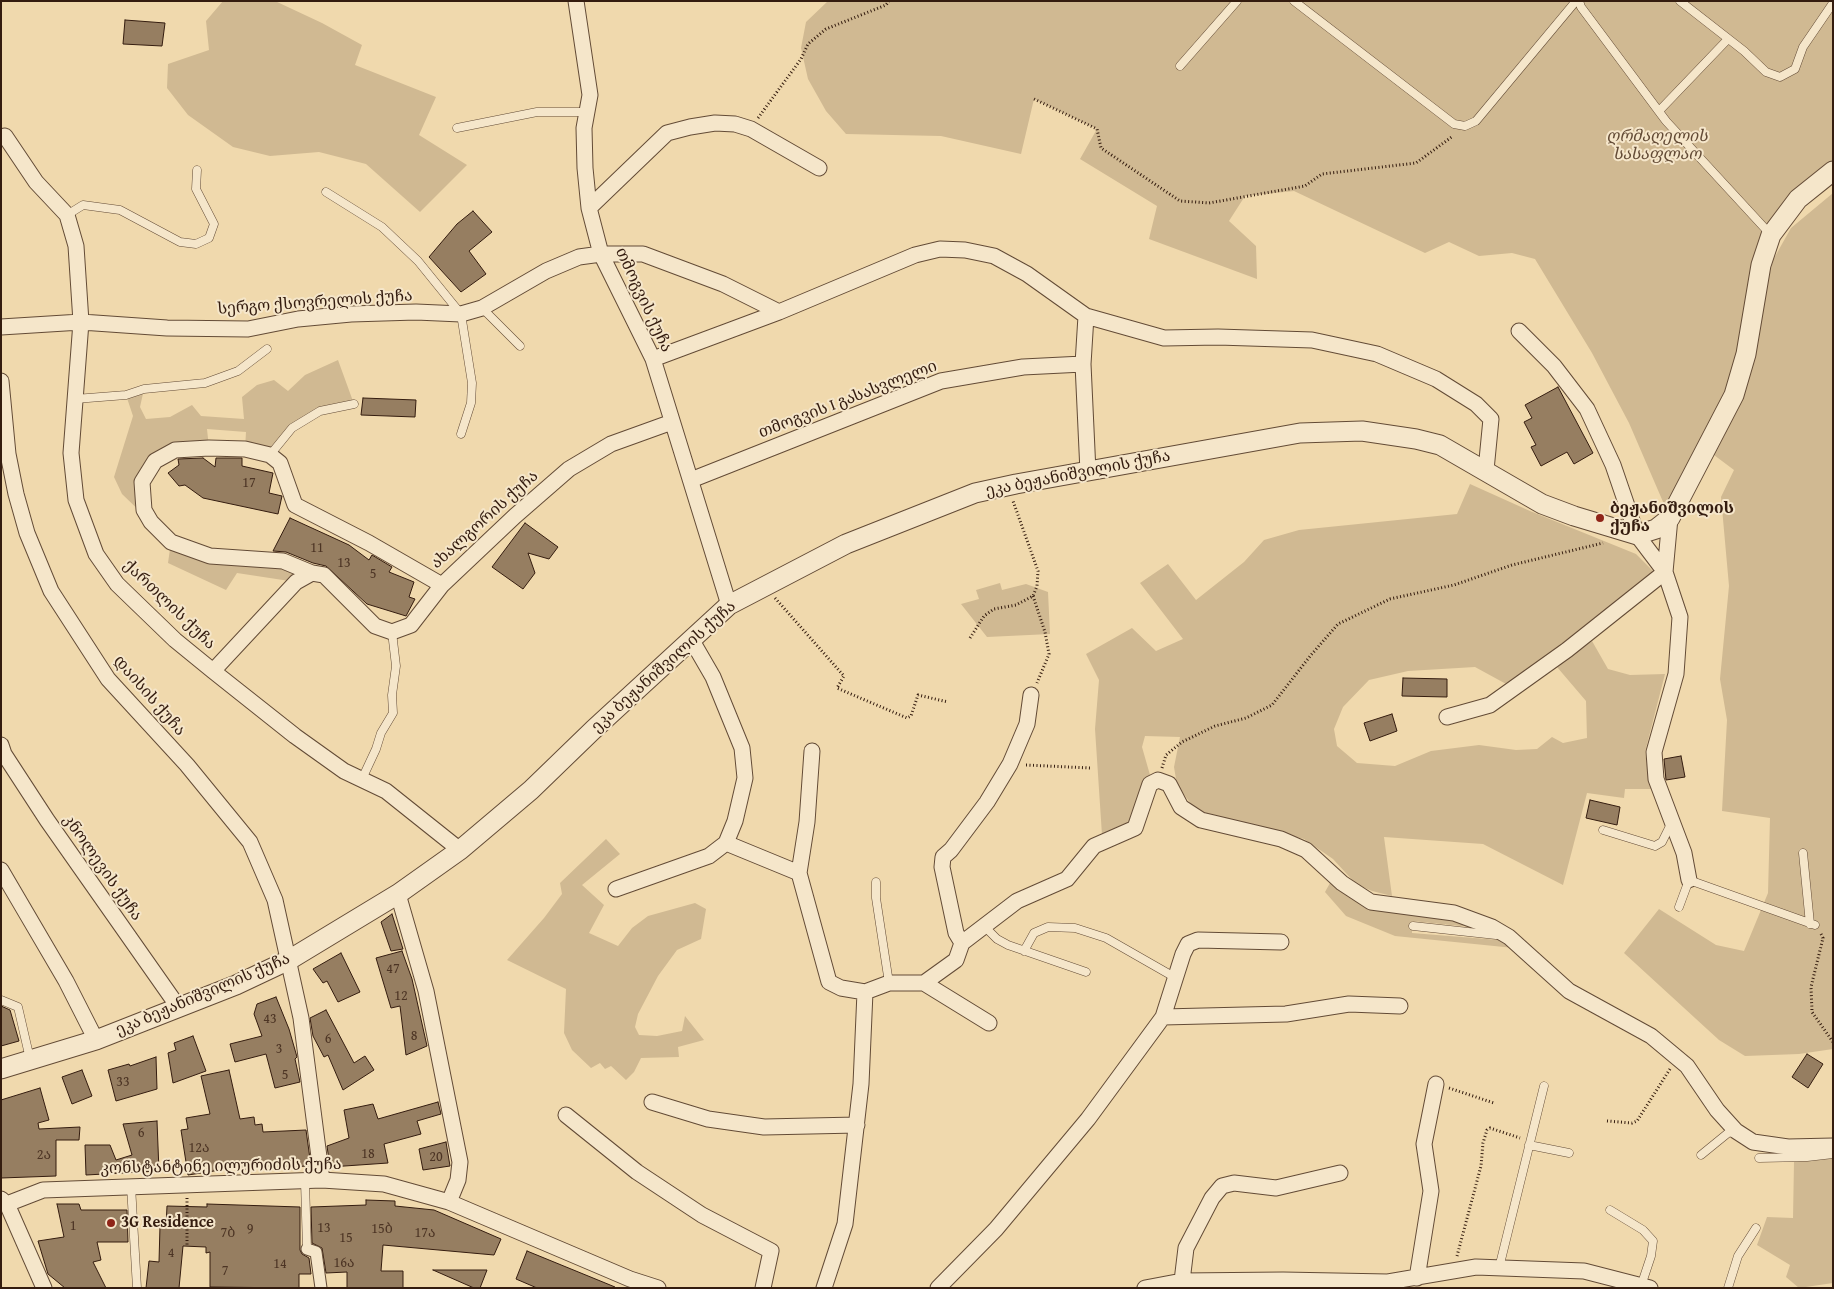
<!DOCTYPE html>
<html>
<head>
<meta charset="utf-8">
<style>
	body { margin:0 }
	#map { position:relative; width:1834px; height:1289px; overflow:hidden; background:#f0d9ad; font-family:"Gentium Book Plus",serif }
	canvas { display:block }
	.frame { position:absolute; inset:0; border:2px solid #341c0f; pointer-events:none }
</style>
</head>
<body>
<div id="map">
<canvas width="1834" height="1289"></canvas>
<div class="frame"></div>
</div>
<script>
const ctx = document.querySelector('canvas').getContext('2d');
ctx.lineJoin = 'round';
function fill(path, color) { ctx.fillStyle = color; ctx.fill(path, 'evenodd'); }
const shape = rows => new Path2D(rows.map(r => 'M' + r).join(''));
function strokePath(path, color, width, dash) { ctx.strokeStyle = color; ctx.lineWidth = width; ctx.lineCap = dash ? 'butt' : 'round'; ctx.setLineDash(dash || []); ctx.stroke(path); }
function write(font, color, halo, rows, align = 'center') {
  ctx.font = font + ' "Gentium Book Plus","Noto Serif Georgian",serif'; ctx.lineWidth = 4; ctx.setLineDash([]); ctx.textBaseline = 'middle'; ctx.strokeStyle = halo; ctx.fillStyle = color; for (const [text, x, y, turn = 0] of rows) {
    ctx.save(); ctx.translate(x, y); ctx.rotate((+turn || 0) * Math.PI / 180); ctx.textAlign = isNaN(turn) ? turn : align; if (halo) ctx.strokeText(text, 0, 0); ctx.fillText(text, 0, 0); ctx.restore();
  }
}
fill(shape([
	[223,1,275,1,322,23,362,45,355,65,436,97,419,135,467,165,420,212,366,164,319,152,270,156,233,147,188,115,167,88,168,64,209,50,206,21],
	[828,1,1833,1,1833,174,1771,235,1746,354,1670,518,1629,423,1592,353,1535,259,1512,253,1479,256,1449,242,1425,253,1294,191,1245,196,1229,221,1256,246,1257,279,1149,239,1157,206,1080,159,1097,129,1034,99,1021,154,941,136,846,134,826,111,808,79,801,48,806,22],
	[1833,193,1833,1049,1799,1054,1745,1056,1719,1040,1624,953,1659,909,1716,945,1744,951,1768,893,1770,818,1722,811,1727,720,1720,679,1729,586,1721,497,1734,470,1710,452,1749,361,1773,260,1791,228],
	[338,360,354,404,320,411,292,428,270,455,245,449,246,432,207,429,209,448,175,450,142,482,151,522,122,494,114,477,133,416,126,395,144,389,140,407,146,419,170,417,192,405,201,416,244,419,242,397,257,385,274,380,288,391,305,375],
	[1470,484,1530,511,1636,554,1654,572,1555,653,1508,685,1475,667,1408,671,1369,680,1343,707,1334,729,1337,746,1357,763,1395,766,1431,751,1479,745,1516,750,1537,749,1552,737,1563,743,1587,738,1586,701,1557,667,1592,641,1608,669,1630,675,1665,674,1645,752,1651,789,1625,789,1624,798,1587,793,1563,885,1483,844,1384,837,1392,896,1372,891,1356,884,1333,859,1304,839,1206,813,1191,804,1177,785,1174,767,1180,737,1145,736,1142,747,1150,775,1133,826,1102,835,1095,729,1099,680,1086,654,1132,628,1156,651,1183,639,1140,583,1168,564,1196,600,1244,562,1264,540,1299,530,1457,514],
	[171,542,299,566,296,582,237,573,226,590,168,563],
	[1000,583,1002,590,1026,584,1048,592,1050,634,987,637,961,604,979,599,976,590],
	[606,839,620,854,582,885,604,905,589,933,618,946,632,928,648,916,695,903,706,909,701,939,677,950,658,976,638,1014,635,1027,639,1035,657,1036,682,1031,685,1016,704,1040,678,1047,679,1057,641,1058,634,1072,626,1080,611,1066,605,1069,600,1063,591,1068,572,1050,564,1033,566,989,507,960,544,918,562,894,560,883],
	[1330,883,1354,900,1374,907,1455,918,1480,928,1412,921,1412,933,1499,940,1514,948,1395,936,1346,916,1325,892],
	[1833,1155,1833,1283,1799,1288,1786,1277,1790,1265,1757,1245,1767,1217,1793,1218,1794,1162]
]), '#d0b992');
const building = shape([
	[125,20,165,23,162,46,123,44,125,20],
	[473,211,492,232,469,251,486,274,461,292,429,257,457,224,473,211],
	[1558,387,1593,453,1574,464,1567,452,1541,466,1531,447,1536,445,1524,422,1532,418,1525,405,1558,387],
	[363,398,416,400,415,417,361,415,363,398],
	[203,458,215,467,216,458,242,458,242,466,273,473,269,493,282,496,278,514,203,498,185,485,179,486,168,473,179,465,178,459,203,458],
	[290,518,349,545,369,560,372,555,392,567,389,572,414,582,409,597,415,599,406,616,367,604,326,566,313,563,286,552,273,551,290,518],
	[525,523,558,547,549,559,528,553,535,573,523,589,492,567,525,523],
	[1403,678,1447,679,1447,697,1402,696,1403,678],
	[1392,714,1397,731,1370,741,1364,723,1392,714],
	[1681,756,1685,777,1666,780,1664,759,1681,756],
	[1590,800,1620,807,1617,825,1586,818,1590,800],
	[392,914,403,949,391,951,381,922,392,914],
	[402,951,412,979,427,1046,406,1055,400,1006,391,1008,376,958,402,951],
	[341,953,360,992,338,1002,327,981,323,983,313,969,341,953],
	[276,997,289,1029,297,1057,295,1059,300,1082,275,1088,266,1054,235,1062,230,1044,262,1036,254,1014,257,1004,276,997],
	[1,1006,10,1010,19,1041,1,1046,1,1006],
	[326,1010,354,1063,365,1056,374,1070,343,1090,328,1055,324,1057,313,1036,310,1018,326,1010],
	[193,1036,206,1071,173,1083,168,1053,176,1050,174,1043,193,1036],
	[1807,1054,1823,1064,1808,1088,1792,1077,1807,1054],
	[156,1057,157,1089,116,1101,108,1070,129,1064,130,1066,156,1057],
	[82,1070,92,1096,72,1104,62,1077,82,1070],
	[229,1070,240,1119,254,1117,255,1125,262,1124,263,1132,306,1130,311,1166,275,1167,275,1165,240,1170,240,1167,188,1175,181,1130,188,1129,186,1118,210,1114,201,1076,229,1070],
	[40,1088,49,1120,38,1123,39,1129,80,1127,79,1140,56,1140,56,1176,1,1178,1,1100,40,1088],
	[438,1102,441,1114,417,1121,421,1134,384,1144,388,1163,330,1167,327,1146,349,1138,344,1110,373,1104,378,1119,438,1102],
	[157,1121,159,1171,86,1175,85,1145,110,1145,116,1160,132,1155,123,1124,157,1121],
	[446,1142,450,1166,423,1170,419,1149,446,1142],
	[366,1200,395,1201,395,1206,434,1210,501,1239,494,1255,383,1245,381,1271,403,1271,403,1288,347,1288,347,1272,326,1273,322,1248,312,1243,311,1207,366,1205,366,1200],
	[57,1204,79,1204,81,1210,127,1210,128,1242,97,1242,101,1260,93,1262,106,1288,65,1288,48,1274,38,1241,64,1237,57,1204],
	[207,1204,300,1207,300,1250,302,1254,309,1258,311,1274,299,1274,299,1288,210,1287,210,1252,206,1253,206,1247,183,1246,179,1288,146,1288,149,1261,159,1262,160,1226,166,1226,167,1206,207,1207,207,1204],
	[527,1251,615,1287,615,1288,537,1288,516,1279,527,1251],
	[433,1270,487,1270,480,1288,474,1288,433,1270]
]);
fill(building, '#967e61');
strokePath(building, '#341c0f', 1);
const service = shape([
	[1294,1,1454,124,1465,126,1476,121,1576,1],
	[1579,1,1581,7,1666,121,1771,235],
	[1680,1,1744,51,1766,72,1780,77,1795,69,1803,47,1833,3],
	[1180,66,1237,1],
	[1659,111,1728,39],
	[457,128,537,112,587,112],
	[326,192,382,227,418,261,461,314,472,383,471,403,461,434],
	[67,215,83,205,120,210,180,242,196,244,209,238,214,224,196,189,197,170],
	[482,308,520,346],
	[75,399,126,395,144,389,205,383,238,371,267,349],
	[270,455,292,428,320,411,354,404],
	[362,779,376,749,381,733,393,713,392,695,396,666,392,632],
	[1603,830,1655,846,1662,842,1671,824],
	[1803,853,1810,924],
	[876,882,876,898,889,983],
	[1679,907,1689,880,1815,925],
	[984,926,997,939,1008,945,1086,972],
	[1413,926,1496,935],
	[1024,951,1034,933,1048,927,1075,928,1106,938,1176,978],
	[1,1000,18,1007,30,1059],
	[1529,1145,1569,1153],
	[1701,1155,1728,1133,1736,1131],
	[1759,1158,1807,1157,1833,1154],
	[305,1181,307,1249],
	[131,1186,137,1288],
	[1610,1210,1643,1230,1653,1241,1651,1256,1641,1286],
	[1499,1268,1544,1086],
	[1728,1288,1738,1256,1756,1228]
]);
const pedestrian = shape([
	[307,1249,316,1252,321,1288]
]);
const minor = shape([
	[576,1,590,95,584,128,585,168,589,208,601,254,653,359,729,605],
	[5,136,36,182,67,215,76,246,81,322,71,453,76,500,96,554,117,584,175,640,213,671,295,736,344,771,386,791,460,850],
	[589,208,667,133,690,127,715,123,735,124,751,129,819,168],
	[1086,316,1083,364,1088,472],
	[1,327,81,322,167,328,248,329,298,319,351,314,416,312,461,314,482,308,546,271,579,257,601,254,643,254,723,284,779,312],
	[1519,331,1554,366,1587,409,1613,465,1637,535,1665,572,1680,617,1676,674,1654,752,1656,779,1684,853,1689,880],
	[653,359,779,312,915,255,940,249,965,250,994,256,1027,274,1086,316,1164,338,1218,337,1312,340,1377,354,1436,379,1476,404,1491,419,1486,470],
	[1,381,8,454,16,494,27,533,51,591,108,679,187,765,250,842,275,900,301,1018,322,1180],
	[691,480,941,381,1023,367,1083,364],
	[442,585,369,543,295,505,280,463,270,455,245,449,209,448,175,450,155,461,142,482,144,510,151,522,171,542,210,556,283,561,312,573,324,575,375,626,392,632,411,625,442,585,515,516,569,469,611,444,672,422],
	[691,639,713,677,742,748,745,778,735,821,726,843],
	[213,671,296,582,312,573],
	[1447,717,1490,705,1567,650,1665,572,1670,518],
	[1,745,4,754,47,820,179,1008],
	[1,870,66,981,96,1040],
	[799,873,807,822,812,751],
	[616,889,709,856,726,843,799,873,829,982,841,988,865,992,889,983,924,983,989,1023],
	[398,894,426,991,460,1162,458,1180,449,1202],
	[962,943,956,933,942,867,943,857,951,850,987,802,1010,764,1027,724,1031,695],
	[924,983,956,960,962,943,1017,901,1067,879,1094,846,1135,828,1150,784,1158,780,1169,784,1181,807,1201,820,1281,839,1306,850,1342,883,1371,902,1454,913,1492,927,1509,937,1569,991,1651,1036,1687,1066,1717,1110,1736,1131,1753,1142,1788,1147,1833,1146],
	[1163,1017,1286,1014,1349,1004,1400,1006],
	[652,1102,708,1119,764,1127,857,1125],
	[566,1115,637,1172,702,1215,771,1251,763,1288],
	[1,1199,7,1204,44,1288],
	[7,1204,43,1190,322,1180,384,1184,449,1202,630,1279,658,1288],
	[1417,1278,1431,1191,1424,1144,1436,1084],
	[1182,1281,1186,1248,1212,1198,1222,1186,1234,1183,1276,1188,1340,1173],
	[824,1288,845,1224,861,1084,865,992],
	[938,1288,996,1229,1088,1119,1163,1017,1183,954,1188,944,1198,940,1281,942],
	[1145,1288,1182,1281,1283,1280,1388,1282,1476,1267,1584,1271,1650,1288]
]);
const tertiary = shape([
	[1,1069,96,1040,236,985,289,960,398,894,460,850,531,790,593,730,729,605,846,544,975,493,1016,484,1300,433,1362,431,1416,439,1440,445,1542,504,1574,516,1637,535,1656,529,1670,518,1734,395,1746,354,1761,265,1771,235,1798,199,1833,171]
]);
strokePath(service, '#634b36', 9);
strokePath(pedestrian, '#634b36', 13);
strokePath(minor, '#634b36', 17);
strokePath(tertiary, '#634b36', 21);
strokePath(shape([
	[1034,99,1097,129,1101,148,1180,201,1209,203,1305,186,1322,174,1416,163,1453,136],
	[758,118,801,59,808,44,826,29,886,5,889,1],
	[1033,596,1045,632,1049,654,1037,683],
	[775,598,844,676,837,688,907,718,911,716,918,695,948,702],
	[970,638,984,616,994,609,1016,605,1033,596,1037,586,1038,571,1013,501],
	[1026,765,1090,768],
	[1162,768,1166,755,1182,742,1215,726,1246,718,1272,705,1311,655,1338,624,1390,599,1454,585,1512,565,1603,543],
	[1821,934,1823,938,1811,987,1812,1012,1833,1042],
	[1449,1088,1494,1103],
	[1607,1121,1632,1123,1637,1121,1670,1069],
	[187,1198,187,1247],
	[1457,1256,1481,1166,1483,1143,1487,1130,1490,1128,1520,1138]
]), '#341c0f', 3, [1, 2.5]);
strokePath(service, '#f5e6ca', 8);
strokePath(pedestrian, '#f5e6ca', 11);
strokePath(minor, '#f5e6ca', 15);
strokePath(tertiary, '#f5e6ca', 19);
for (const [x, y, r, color] of [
	[1600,518,5,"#8f2418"],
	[111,1223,5,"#8f2418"]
]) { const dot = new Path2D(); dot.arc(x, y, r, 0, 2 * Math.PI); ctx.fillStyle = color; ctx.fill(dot); strokePath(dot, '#f5e6ca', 2); }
write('14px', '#4c3424', null, [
	["17",249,483],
	["11",317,548],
	["13",344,563],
	["5",373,574],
	["47",393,969],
	["12",401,996],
	["43",270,1019],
	["8",414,1036],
	["6",328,1039],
	["3",279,1049],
	["5",285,1075],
	["33",123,1082],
	["6",141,1133],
	["12ა",199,1148],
	["18",368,1154],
	["2ა",44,1155],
	["20",436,1157],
	["1",73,1226],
	["13",324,1228],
	["9",250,1229],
	["15ბ",382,1229],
	["7ბ",228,1233],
	["17ა",425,1233],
	["15",346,1238],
	["4",171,1253],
	["16ა",344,1263],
	["14",280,1264],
	["7",225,1271]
]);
write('italic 16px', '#634b36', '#f5e6ca', [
	["ღრმაღელის",1657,137],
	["სასაფლაო",1657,155]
]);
write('16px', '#341c0f', '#f5e6ca', [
	["თმოგვის ქუჩა",643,300,65],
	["სერგო ქსოვრელის ქუჩა",315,303,-4],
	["თმოგვის I გასასვლელი",848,400,-21],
	["ეკა ბეჟანიშვილის ქუჩა",1078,474,-11],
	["ახალგორის ქუჩა",485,520,-42],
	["ქართლის ქუჩა",169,605,44],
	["ეკა ბეჟანიშვილის ქუჩა",664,667,-42],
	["დაისის ქუჩა",149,696,49],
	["კნოლევის ქუჩა",102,868,55],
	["ეკა ბეჟანიშვილის ქუჩა",203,995,-23],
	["კონსტანტინე ილურიძის ქუჩა",221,1167,-1]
]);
write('bold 16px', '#341c0f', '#f5e6ca', [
	["ბეჟანიშვილის",1610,509],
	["ქუჩა",1610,527],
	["3G Residence",121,1223]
], 'left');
</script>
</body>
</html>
